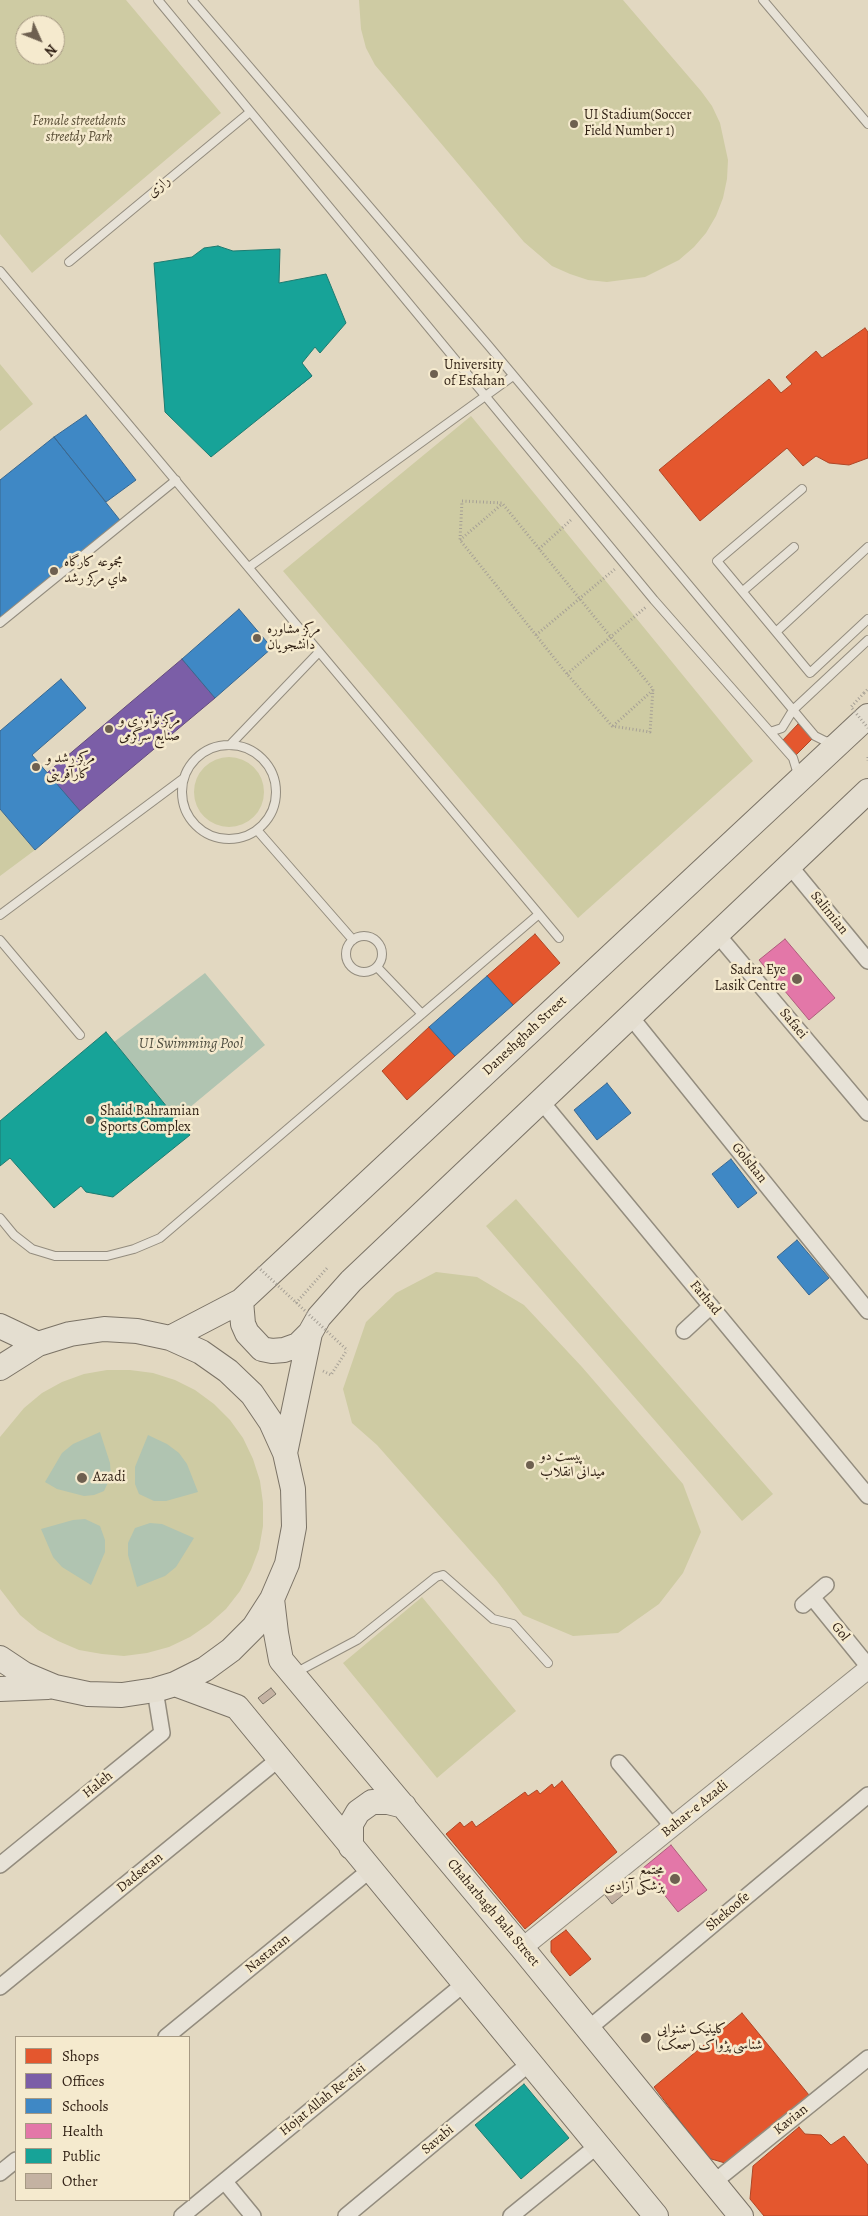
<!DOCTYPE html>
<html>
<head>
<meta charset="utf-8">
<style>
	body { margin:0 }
	#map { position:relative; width:868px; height:2216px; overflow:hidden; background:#e2d8c1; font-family:Alegreya,serif }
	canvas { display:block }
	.legend { position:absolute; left:15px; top:2036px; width:175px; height:165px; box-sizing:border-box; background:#f5eace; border:1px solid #a69983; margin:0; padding:6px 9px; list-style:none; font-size:15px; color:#2f1f13 }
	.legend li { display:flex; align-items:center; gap:10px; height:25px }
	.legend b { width:25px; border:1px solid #a69983 }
	.north { position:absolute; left:15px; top:15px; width:50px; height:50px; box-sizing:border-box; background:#f5eace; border:1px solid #a69983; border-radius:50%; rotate:134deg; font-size:14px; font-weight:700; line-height:20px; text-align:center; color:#2f1f13 }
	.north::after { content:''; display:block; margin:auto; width:18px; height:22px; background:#6e6050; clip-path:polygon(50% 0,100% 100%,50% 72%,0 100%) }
</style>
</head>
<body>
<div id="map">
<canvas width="868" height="2216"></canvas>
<ul class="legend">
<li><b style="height:14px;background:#e4572e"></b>Shops</li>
<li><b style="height:14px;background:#7b5ea7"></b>Offices</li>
<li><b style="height:14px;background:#3f88c5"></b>Schools</li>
<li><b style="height:14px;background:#e377a8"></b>Health</li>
<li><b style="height:14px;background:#17a398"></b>Public</li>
<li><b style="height:14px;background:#c4b2a2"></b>Other</li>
</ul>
<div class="north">N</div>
</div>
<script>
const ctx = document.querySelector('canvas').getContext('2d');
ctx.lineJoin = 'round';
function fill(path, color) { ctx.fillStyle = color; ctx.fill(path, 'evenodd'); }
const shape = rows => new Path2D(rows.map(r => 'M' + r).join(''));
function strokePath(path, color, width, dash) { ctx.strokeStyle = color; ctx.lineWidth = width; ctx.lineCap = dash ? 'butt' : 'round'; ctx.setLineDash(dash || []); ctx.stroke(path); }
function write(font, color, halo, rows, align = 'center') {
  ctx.font = font + ' Alegreya,Amiri,serif'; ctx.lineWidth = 5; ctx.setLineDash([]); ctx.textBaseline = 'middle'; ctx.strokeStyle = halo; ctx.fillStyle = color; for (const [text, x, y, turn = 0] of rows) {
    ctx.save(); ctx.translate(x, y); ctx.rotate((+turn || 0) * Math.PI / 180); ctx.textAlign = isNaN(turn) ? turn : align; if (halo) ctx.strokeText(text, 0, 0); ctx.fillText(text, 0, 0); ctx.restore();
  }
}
fill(shape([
	[0,0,126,0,221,113,32,273,0,234],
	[25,25,55,25,55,55,25,55],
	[359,0,623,0,701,91,712,106,720,123,728,160,727,179,723,198,716,216,706,233,694,247,679,260,645,277,607,282,588,280,570,274,552,266,524,242,375,65,366,48,361,29],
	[0,364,33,404,0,431],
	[471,416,753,761,578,918,283,571],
	'194 792a35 35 0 1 1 70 0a35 35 0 1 1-70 0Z',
	[0,809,35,850,0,876],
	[516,1199,773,1494,742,1521,486,1226],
	[436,1272,477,1277,524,1305,582,1367,683,1484,701,1532,683,1573,659,1604,618,1633,573,1636,523,1615,497,1581,377,1445,352,1423,343,1389,366,1322,396,1293],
	[107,1370,130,1370,153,1373,175,1380,195,1390,214,1404,230,1420,243,1438,253,1459,260,1481,263,1503,263,1526,259,1549,251,1570,240,1591,226,1609,209,1624,190,1637,169,1647,147,1653,124,1656,102,1654,79,1650,58,1641,38,1630,20,1615,0,1589,0,1437,24,1408,42,1393,62,1382,84,1374],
	[422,1597,516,1711,437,1778,343,1663]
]), '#cecba3');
fill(shape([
	[205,973,265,1045,177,1118,114,1042],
	[100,1432,110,1463,111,1476,104,1491,94,1495,84,1496,57,1489,45,1482,62,1453,73,1444],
	[148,1435,167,1444,179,1453,187,1464,198,1492,166,1501,154,1501,139,1494,135,1484,135,1467],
	[85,1519,100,1526,105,1540,105,1552,91,1585,62,1567,53,1557,41,1529,73,1520],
	[150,1523,162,1524,194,1538,176,1567,165,1576,137,1587,128,1555,128,1543,135,1528]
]), '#b0c4b1');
const shops = shape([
	[865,328,868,332,868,458,849,465,829,463,816,456,803,466,787,448,700,521,659,470,769,379,781,393,792,384,786,377,816,351,822,358,865,328],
	[798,724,813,738,796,755,782,741,798,724],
	[535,934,560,963,513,1005,487,976,535,934],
	[429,1027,455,1056,407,1100,382,1071,429,1027],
	[562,1781,617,1852,525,1929,446,1834,460,1822,464,1827,472,1821,476,1827,525,1792,528,1796,537,1790,540,1794,552,1784,554,1788,562,1781],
	[566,1930,591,1959,570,1976,551,1952,551,1941,566,1930],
	[742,2013,809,2095,725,2163,708,2158,654,2087,742,2013],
	[799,2127,805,2134,821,2135,831,2145,844,2136,868,2165,868,2216,764,2216,750,2199,753,2166,799,2127]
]);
fill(shops, '#e4572e');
strokePath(shops, '#ae4626', 1);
const offices = shape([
	[182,659,215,698,80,811,47,773,182,659]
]);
fill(offices, '#7b5ea7');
strokePath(offices, '#644b7b', 1);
const schools = shape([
	[296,357,312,376,263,415,248,397,296,357],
	[86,415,136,480,106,502,54,437,86,415],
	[54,437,123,524,3,621,0,618,0,480,54,437],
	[239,609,272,648,215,698,182,659,239,609],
	[61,679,86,708,32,755,80,811,35,850,0,809,0,731,61,679],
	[487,976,513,1005,455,1056,429,1027,487,976],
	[607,1083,631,1113,597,1140,574,1110,607,1083],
	[731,1159,757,1193,738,1208,712,1174,731,1159],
	[797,1240,829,1278,809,1295,777,1257,797,1240]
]);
fill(schools, '#3f88c5');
strokePath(schools, '#3a6890', 1);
const health = shape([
	[785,939,835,998,809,1020,759,960,785,939],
	[671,1845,707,1890,678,1912,643,1868,671,1845]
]);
fill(health, '#e377a8');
strokePath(health, '#ad5d7b', 1);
const public = shape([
	[218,246,233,251,280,249,279,283,326,274,346,323,320,353,315,347,302,363,312,376,211,457,165,412,154,263,192,257,204,248,218,246],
	[106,1032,190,1135,113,1197,86,1192,81,1186,54,1208,10,1158,0,1166,0,1121,106,1032],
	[524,2084,569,2138,521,2179,475,2125,524,2084]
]);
fill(public, '#17a398');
strokePath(public, '#1e7b70', 1);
const building = shape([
	[271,1688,276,1694,263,1704,258,1698,271,1688],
	[616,1886,623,1895,612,1904,605,1895,616,1886]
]);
fill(building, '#c4b2a2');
strokePath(building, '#7b7366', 1);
const service = shape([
	[158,0,654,600,793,758,797,771,796,776],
	[192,0,488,345,804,723,815,736,825,741,834,742],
	[763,0,868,124],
	[69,262,250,112],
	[0,271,559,938],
	[868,547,776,632,810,673,868,619],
	[249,567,513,376],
	[743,591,794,547],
	[0,623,176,480],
	[776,632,717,561,802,489],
	[770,732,782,728,793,710,868,640],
	'182 792a47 47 0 1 1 94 0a47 47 0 1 1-94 0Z',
	[230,745,319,652],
	[257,830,353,940],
	[0,915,184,778],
	'346 954a18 18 0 1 1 36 0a18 18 0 1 1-36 0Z',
	[0,940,80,1035],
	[377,967,422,1014],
	[0,1218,14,1235,32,1249,55,1256,107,1256,134,1249,160,1238,539,914],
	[295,1673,357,1640,436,1577,443,1575,493,1619,513,1624,548,1663]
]);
const minor = shape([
	[789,865,868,961],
	[717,934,868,1113],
	[630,1016,868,1311],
	[541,1101,868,1496],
	[684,1331,711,1306],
	[812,1597,868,1666],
	[803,1605,826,1585],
	[619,1763,673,1827],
	[0,1865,162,1733,155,1690],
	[0,1987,280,1758],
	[588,2029,868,1795],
	[166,2037,370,1870],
	[0,2173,16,2160],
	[225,2182,253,2216],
	[714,2182,868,2058],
	[182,2216,464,1984],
	[346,2216,530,2063],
	[511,2216,597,2146]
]);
const tertiary = shape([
	[522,1948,868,1669]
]);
const primary = shape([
	[241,1301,243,1324,247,1333,262,1349,272,1351,284,1350,298,1345,310,1333],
	[0,1326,38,1344],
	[170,1338,241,1301,868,716],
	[0,1368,38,1344,70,1334,104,1329,137,1331,170,1338,201,1352,228,1371,252,1394,271,1422,285,1453,293,1489,294,1527,287,1564,272,1599,254,1627,231,1650,205,1669,175,1684,155,1690,122,1695,88,1694,55,1687,24,1674,0,1658],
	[285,1453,310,1333,319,1317,351,1281,868,791],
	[272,1599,276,1633,281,1660,522,1948,741,2216],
	[175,1684,237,1707,656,2216],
	[0,1689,48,1687],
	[351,1847,351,1824,358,1812,372,1802,388,1802,404,1806]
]);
strokePath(service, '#938c7e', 10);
strokePath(minor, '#938c7e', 18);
strokePath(tertiary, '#938c7e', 21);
strokePath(primary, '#7b7366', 26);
strokePath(shape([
	[462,501,502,503,653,689,650,732,612,726,567,674,460,540,462,501],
	[460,540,502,504],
	[539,549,572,519],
	[536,635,615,569],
	[567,674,646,607],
	[864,693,868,689],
	[613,726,653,690],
	[868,757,868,761],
	[296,1303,328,1267],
	[323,1371,331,1375,347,1350]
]), '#a6a096', 3, [1, 2.5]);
strokePath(service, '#e7e2d7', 8);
strokePath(minor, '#e7e2d7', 15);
strokePath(tertiary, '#e7e2d7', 19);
strokePath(primary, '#e4ded0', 24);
strokePath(shape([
	[864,693,851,707,868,728],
	[258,1267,347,1350]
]), '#a6a096', 3, [1, 2.5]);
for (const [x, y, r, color] of [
	[574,124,5,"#6e6050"],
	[434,374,5,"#6e6050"],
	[54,571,5,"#6e6050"],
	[257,638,5,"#6e6050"],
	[109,729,5,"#6e6050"],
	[36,767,5,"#6e6050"],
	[797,979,6,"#6e6050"],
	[90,1120,5,"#6e6050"],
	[530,1465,5,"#6e6050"],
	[82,1478,6,"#6e6050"],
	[675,1879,6,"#6e6050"],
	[646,2038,6,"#6e6050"]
]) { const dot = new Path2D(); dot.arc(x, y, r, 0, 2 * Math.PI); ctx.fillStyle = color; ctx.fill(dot); strokePath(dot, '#f5eace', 2); }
write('14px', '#2f1f13', '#f5eace', [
	["UI Stadium(Soccer",584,116],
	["Field Number 1)",584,132],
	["University",444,366],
	["of Esfahan",444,382],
	["مجموعه کارگاه",64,563],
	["هاي مرکز رشد",64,579],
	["مرکز مشاوره",267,630],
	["دانشجویان",267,646],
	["مرکز نوآوری و",119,721],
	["صنایع سرگرمی",119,737],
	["مرکز رشد و",46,759],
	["کارآفرینی",46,775],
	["Sadra Eye",786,971,"right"],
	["Lasik Centre",786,987,"right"],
	["Shaid Bahramian",100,1112],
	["Sports Complex",100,1128],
	["پیست دو",540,1457],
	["میدانی انقلاب",540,1473],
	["Azadi",93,1478],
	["مجتمع",664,1871,"right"],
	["پزشکی آزادی",664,1887,"right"],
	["کلینیک شنوایی",657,2030],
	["شناسی پژواک (سمعک)",657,2046]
], 'left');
write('italic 14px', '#5a4f37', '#f5eace', [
	["Female streetdents",79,122],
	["streetdy Park",79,138]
]);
write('14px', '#2f1f13', '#f5eace', [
	["رازی",159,187,-40],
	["Salimian",829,913,51],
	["Safaei",793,1024,50],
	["Daneshghah Street",525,1036,-43],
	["Golshan",749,1163,51],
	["Farhad",705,1298,50],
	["Gol",840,1632,51],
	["Haleh",98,1785,-39],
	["Bahar-e Azadi",695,1809,-39],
	["Dadsetan",140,1873,-39],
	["Shekoofe",728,1912,-40],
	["Chaharbagh Bala Street",493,1913,50],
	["Nastaran",268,1954,-39],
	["Hojat Allah Re-eisi",323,2100,-39],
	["Kavian",791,2120,-39],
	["Savabi",438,2140,-40]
]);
write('italic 15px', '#4f4e40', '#f5eace', [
	["UI Swimming Pool",191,1044]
]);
</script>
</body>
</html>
